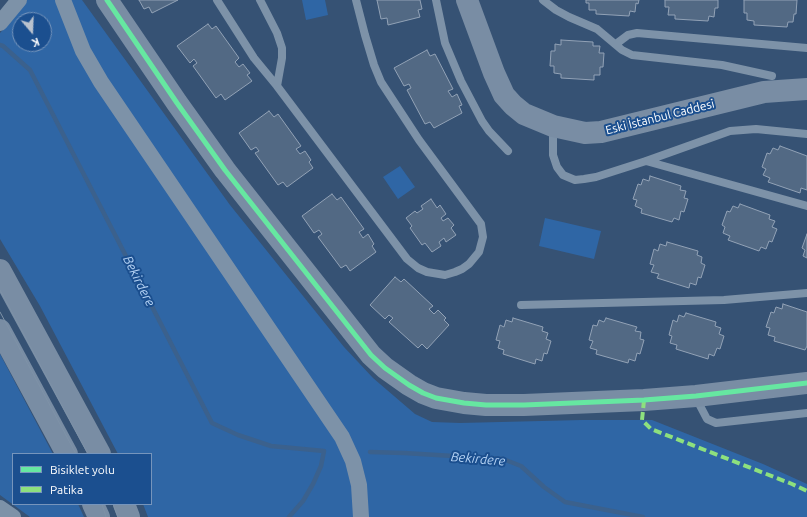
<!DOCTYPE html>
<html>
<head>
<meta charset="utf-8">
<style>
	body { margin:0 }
	#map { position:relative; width:807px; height:517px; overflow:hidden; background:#365274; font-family:Ubuntu,sans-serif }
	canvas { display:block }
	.legend { position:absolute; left:12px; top:453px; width:140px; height:52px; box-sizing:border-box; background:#1b4f8f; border:1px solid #7695bc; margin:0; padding:5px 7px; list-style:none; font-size:12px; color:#fff }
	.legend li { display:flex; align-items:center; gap:8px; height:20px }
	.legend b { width:20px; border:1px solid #7695bc }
	.north { position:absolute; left:12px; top:12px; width:40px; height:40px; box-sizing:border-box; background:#1b4f8f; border:1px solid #7695bc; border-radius:50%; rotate:161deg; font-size:11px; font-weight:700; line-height:16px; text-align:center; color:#fff }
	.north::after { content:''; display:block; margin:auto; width:14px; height:18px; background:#b9c2ce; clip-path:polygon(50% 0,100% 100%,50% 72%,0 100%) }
</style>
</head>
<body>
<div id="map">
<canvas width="807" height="517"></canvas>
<ul class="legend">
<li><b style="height:5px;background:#66e7a1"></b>Bisiklet yolu</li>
<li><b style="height:5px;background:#8de07e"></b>Patika</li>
</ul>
<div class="north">K</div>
</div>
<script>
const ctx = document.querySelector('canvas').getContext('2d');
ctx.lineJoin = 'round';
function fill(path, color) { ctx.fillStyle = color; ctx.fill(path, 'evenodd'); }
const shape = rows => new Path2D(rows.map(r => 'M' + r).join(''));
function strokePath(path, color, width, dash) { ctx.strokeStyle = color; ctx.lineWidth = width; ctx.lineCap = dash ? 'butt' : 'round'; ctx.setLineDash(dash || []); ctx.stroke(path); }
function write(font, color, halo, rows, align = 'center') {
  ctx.font = font + ' Ubuntu,sans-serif'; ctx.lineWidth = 4; ctx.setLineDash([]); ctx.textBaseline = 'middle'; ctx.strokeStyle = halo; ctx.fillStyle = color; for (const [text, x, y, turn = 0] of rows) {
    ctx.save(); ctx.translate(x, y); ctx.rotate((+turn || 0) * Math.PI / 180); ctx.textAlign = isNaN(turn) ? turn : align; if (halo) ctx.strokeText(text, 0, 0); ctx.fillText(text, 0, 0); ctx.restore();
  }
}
fill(shape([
	[27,0,82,0,230,205,344,347,373,378,415,414,432,422,460,423,582,420,652,420,763,464,807,484,807,517,148,517,143,504,151,504,151,454,118,454,40,306,0,239,0,33,13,19],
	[20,20,44,20,44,44,20,44],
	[302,0,325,0,328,15,306,20],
	[400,166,415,187,398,199,383,177],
	[545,218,601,231,594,259,539,246],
	[0,354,53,454,13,454,13,504,78,504,84,517,30,517,0,495]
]), '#2f66a5');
strokePath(shape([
	[0,45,3,46,30,70,212,423,238,435,271,446,324,451,321,466,313,484,303,501,289,517],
	[370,452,404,453,503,459,521,466,544,487,565,502,643,517]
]), '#3b618d', 4.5);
const building = shape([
	[139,0,178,0,152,13,149,7,144,9,139,0],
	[377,0,420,0,422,9,418,10,420,17,388,25,387,18,381,19,377,0],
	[586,0,639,0,638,4,636,3,635,12,630,11,629,16,596,14,596,10,589,10,589,3,586,3,586,0],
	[665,0,718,0,718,8,715,8,714,17,709,16,708,21,675,19,675,15,668,15,669,7,665,7,665,0],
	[744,0,797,0,796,14,794,14,793,22,788,22,787,27,754,25,754,21,747,20,747,13,744,13,744,0],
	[208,24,212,29,216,26,239,58,235,62,239,67,243,64,250,73,247,75,252,81,225,100,221,94,216,98,193,66,197,63,194,59,190,63,177,46,208,24],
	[561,40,593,42,593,46,600,46,599,53,604,53,603,67,600,67,600,75,594,75,594,80,561,78,561,74,554,73,554,66,550,66,551,51,555,51,555,44,561,45,561,40],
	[427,50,430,56,435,54,453,89,448,91,452,97,457,94,462,105,459,106,462,113,434,128,430,122,425,124,407,90,411,88,409,84,404,86,394,68,427,50],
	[269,111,274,117,278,114,301,146,296,149,300,154,305,151,311,160,309,162,313,168,287,187,283,182,278,185,255,153,259,151,256,147,251,150,239,133,269,111],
	[780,146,807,156,807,190,801,188,800,193,768,182,770,178,763,175,766,169,762,167,767,153,770,154,773,148,778,150,780,146],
	[650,176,681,186,680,190,686,191,684,198,688,199,684,212,681,211,679,220,674,218,672,222,641,213,642,209,635,206,637,200,633,199,638,184,641,185,643,179,649,181,650,176],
	[332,194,337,200,341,197,364,229,359,232,363,238,368,234,374,244,372,246,376,252,350,271,346,265,341,268,318,237,322,234,319,230,314,233,302,216,332,194],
	[431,199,437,208,440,205,446,214,441,218,443,221,448,218,454,225,451,228,456,235,446,242,444,238,439,242,441,246,432,252,425,243,422,245,410,228,412,226,406,218,415,211,417,213,423,209,421,206,431,199],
	[740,204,770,215,769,219,775,221,772,227,777,229,772,242,769,241,766,249,761,247,759,251,728,240,730,236,723,233,725,227,722,225,727,211,730,212,733,206,738,208,740,204],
	[807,234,807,258,803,256,805,250,802,248,807,234],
	[667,242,698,251,697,255,702,257,701,263,705,265,701,278,698,277,696,285,690,283,689,288,657,278,659,274,651,272,654,265,650,264,654,249,658,251,660,244,666,246,667,242],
	[395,277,401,282,404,279,433,306,429,309,434,314,438,310,446,318,444,320,449,325,427,349,422,344,418,348,389,322,393,318,389,315,385,319,370,305,395,277],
	[783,304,807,312,807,346,805,350,774,341,775,337,768,335,770,328,766,327,771,312,774,313,776,307,782,309,783,304],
	[686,313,716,322,715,326,721,328,719,334,724,336,720,349,717,348,714,356,709,354,708,359,676,349,677,345,670,343,672,336,669,335,673,320,677,322,679,315,684,317,686,313],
	[513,318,543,327,542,331,548,333,546,339,551,341,547,354,544,353,542,361,536,359,535,364,503,354,504,350,498,348,500,341,496,340,500,325,504,327,506,320,512,322,513,318],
	[606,318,637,327,635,331,641,332,640,339,644,340,640,354,637,353,635,361,629,359,628,363,596,354,597,350,590,348,593,341,589,340,593,325,597,326,599,320,604,322,606,318]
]);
fill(building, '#526984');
strokePath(building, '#92a2b6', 1);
strokePath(shape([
	[217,0,254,58,277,86],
	[260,0,277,33,282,48,282,58,277,86,407,259,418,268,427,272,445,275,455,272,462,269,469,264,479,252,483,237,481,224,419,140,381,82,374,65,365,35,356,0],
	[436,0,445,43,461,81,482,121,489,131,508,151],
	[543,0,556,10,569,17,597,29,622,50,632,55,722,65,772,76],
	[616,44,628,35,637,33,807,48],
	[553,128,553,155,557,167,563,175,575,180,584,179,596,177,646,161,730,131,756,129,807,134],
	[646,161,807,206],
	[521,305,724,300,807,293],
	[696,398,707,419,716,423,807,413]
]), '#7d92a8', 8);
strokePath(shape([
	[63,0,83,51,101,82,342,437,353,461,359,485,361,517],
	[0,23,19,0],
	[0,508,13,517]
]), '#7d92a8', 16);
strokePath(shape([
	[107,0,177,103,225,170,371,355,385,368,409,385,423,393,436,398,464,403,486,405,524,405,644,400,696,396,807,383],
	[467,0,494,73,504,95,513,105,524,114,553,126,585,133,601,132,764,92,807,89],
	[0,270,100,454],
	[0,330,67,454],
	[93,504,99,517],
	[124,504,129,517]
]), '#798da4', 22);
strokePath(shape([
	[0,290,88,454],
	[0,312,76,454],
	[102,504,106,517],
	[113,504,118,517]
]), '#7e92a7', 1);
strokePath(shape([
	[644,400,642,420,651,429,792,484,807,491]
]), '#8de07e', 4, [8, 4]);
strokePath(shape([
	[107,0,177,103,225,170,371,355,385,368,409,385,423,393,436,398,464,403,486,405,524,405,644,400,696,396,807,383]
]), '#66e7a1', 5);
write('12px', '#fff', '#1b4f8f', [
	["Eski İstanbul Caddesi",660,117,-14]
]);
write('italic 13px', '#b5d3f5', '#1b4f8f', [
	["Bekirdere",139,281,63],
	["Bekirdere",478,459,5]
]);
</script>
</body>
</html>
